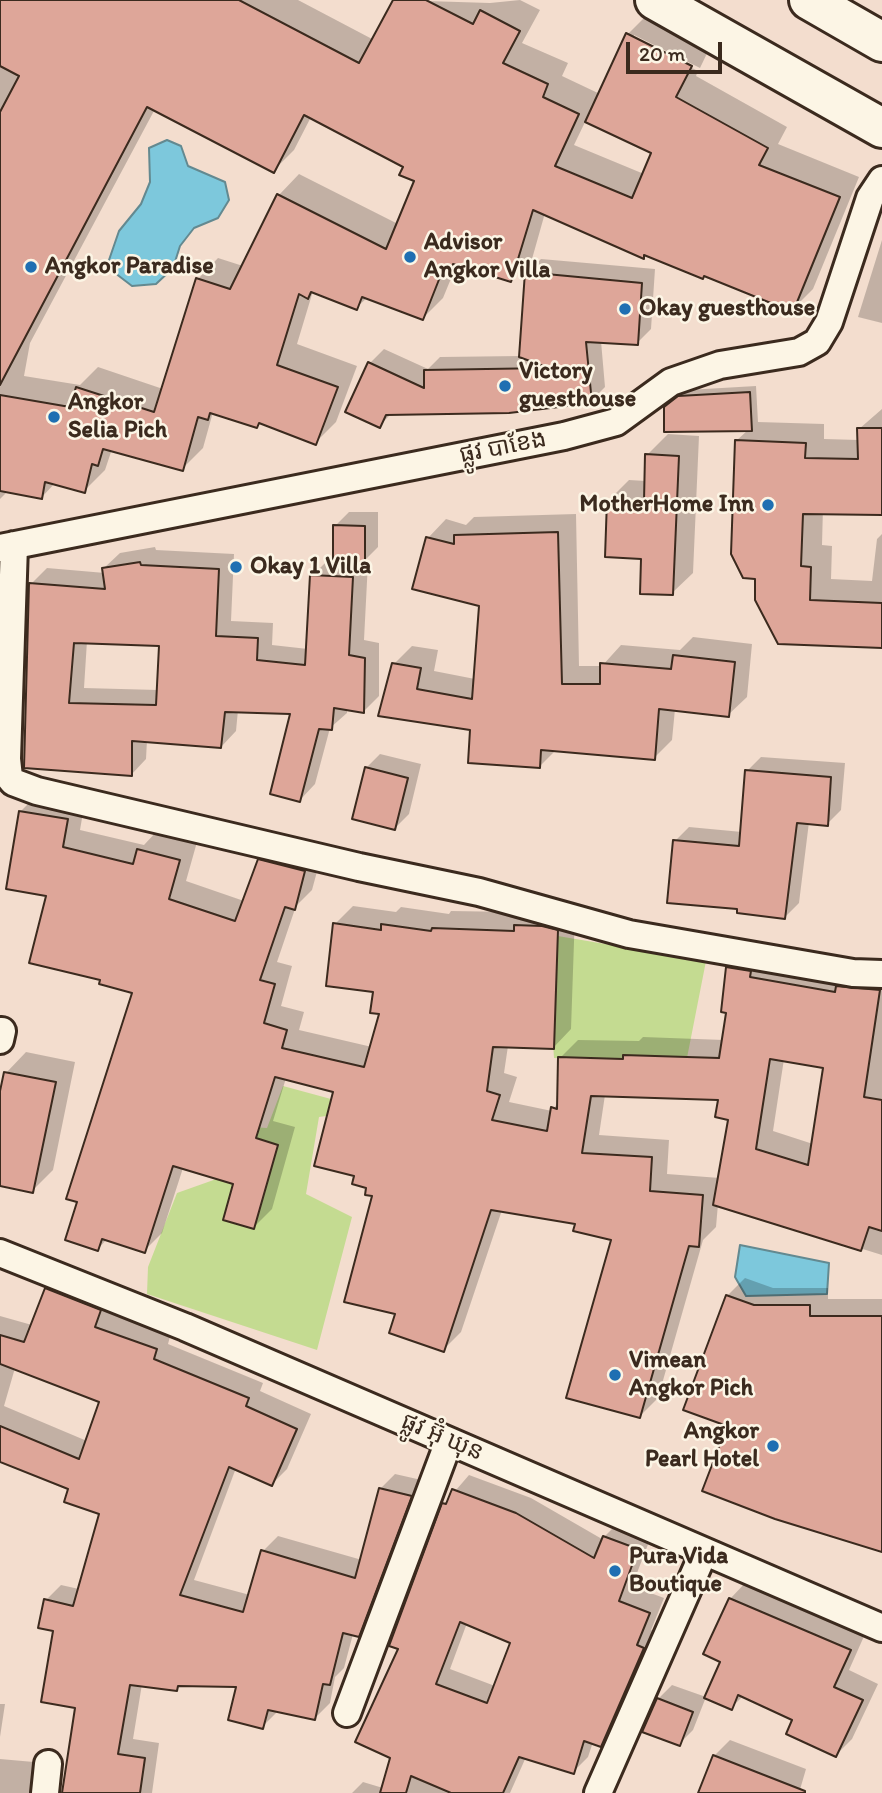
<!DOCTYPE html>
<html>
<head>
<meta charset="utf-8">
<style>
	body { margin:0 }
	#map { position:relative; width:882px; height:1793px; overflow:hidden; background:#f3ddce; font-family:Itim,sans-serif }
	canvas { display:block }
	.scale { position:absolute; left:626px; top:42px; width:96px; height:32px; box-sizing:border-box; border:4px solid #3b2a1e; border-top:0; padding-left:9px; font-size:21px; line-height:24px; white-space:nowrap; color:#3b2a1e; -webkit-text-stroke:5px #fcf5e5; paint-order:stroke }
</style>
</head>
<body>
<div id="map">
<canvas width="882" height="1793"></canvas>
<div class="scale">20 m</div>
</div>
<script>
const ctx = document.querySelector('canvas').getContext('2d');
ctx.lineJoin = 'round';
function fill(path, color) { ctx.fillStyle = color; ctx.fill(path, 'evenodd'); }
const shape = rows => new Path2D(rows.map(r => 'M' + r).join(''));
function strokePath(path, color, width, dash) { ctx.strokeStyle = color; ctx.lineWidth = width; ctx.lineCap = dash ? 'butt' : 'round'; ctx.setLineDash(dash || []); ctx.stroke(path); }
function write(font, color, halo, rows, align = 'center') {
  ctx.font = font + ' Itim,"Noto Sans Khmer",sans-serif'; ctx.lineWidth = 5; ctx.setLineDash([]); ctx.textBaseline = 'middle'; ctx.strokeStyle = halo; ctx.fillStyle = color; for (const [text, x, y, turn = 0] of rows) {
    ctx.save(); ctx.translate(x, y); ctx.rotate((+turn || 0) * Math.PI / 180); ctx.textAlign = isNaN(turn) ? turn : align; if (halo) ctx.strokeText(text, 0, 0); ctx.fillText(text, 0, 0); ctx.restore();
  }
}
fill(shape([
	[546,934,706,961,686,1063,554,1058],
	[283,1086,342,1102,340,1114,319,1117,306,1194,352,1217,317,1350,147,1294,148,1267,177,1193,222,1177,238,1126,267,1128]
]), '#c4db91');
const water = shape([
	[167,140,181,146,188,166,225,182,229,200,218,218,194,228,180,246,173,268,156,284,132,286,115,273,109,260,119,231,141,204,150,182,149,148,167,140],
	[740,1245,829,1263,827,1294,746,1296,735,1277,740,1245]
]);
fill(water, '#7dc8dc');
strokePath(water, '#638990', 2);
fill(shape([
	[0,0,298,0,374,40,395,0,490,3,520,0,540,10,522,43,568,63,562,76,600,94,628,34,648,14,711,45,700,68,634,35,634,39,698,71,696,76,787,127,778,144,859,177,813,289,793,309,646,254,643,256,545,213,532,259,511,280,457,264,443,298,423,318,368,297,356,308,313,291,297,344,357,366,336,422,315,443,261,422,257,426,213,412,203,448,182,469,112,449,105,470,84,491,55,483,42,497,8,491,0,499],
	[155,109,273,171,294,150,311,117,405,166,416,181,398,224,299,174,279,195,243,266,218,258,198,279,163,389,98,367,80,385,24,376,30,343],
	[586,120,654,152,644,174,574,145],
	[882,240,882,323,858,317],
	[541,259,655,269,651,329,637,343,601,341,605,387,591,401,392,413,379,426,370,363,384,349,428,369,440,357,520,356,527,273],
	[756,386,758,422,824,424,824,439,859,440,859,429,882,409,882,492,736,441,748,430,670,405,687,390],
	[668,434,699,436,693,573,672,593,608,501,629,480,646,481,647,455],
	[823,507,822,545,832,546,831,579,872,581,877,539,882,534,882,646,757,577,734,521],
	[349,512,378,512,378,547,363,562,368,562,364,640,379,643,379,696,364,711,347,708,347,713,330,728,315,784,300,800,292,712,238,710,236,731,221,747,147,740,146,759,131,775,26,766,31,584,47,568,105,573,104,568,120,553,155,547,156,550,234,554,231,621,273,623,272,645,308,649,312,576,327,561,335,561,335,526],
	[87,641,161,644,158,690,84,688],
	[576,514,579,666,602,666,621,645,680,650,693,637,752,644,747,697,728,715,675,709,672,740,654,758,556,750,539,767,472,729,380,714,394,664,412,646,438,650,434,671,475,679,481,605,428,538,446,519,466,525,474,517],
	[380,754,421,764,409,814,395,828,366,768],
	[761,757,845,763,841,810,827,824,809,822,799,903,785,917,739,907,675,841,689,827,742,832,747,771],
	[39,793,85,801,80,830,144,845,157,831,197,842,186,881,244,901,259,860,277,842,322,853,312,890,296,906,277,962,292,966,281,1006,304,1012,299,1030,372,1047,381,1013,374,990,335,924,353,906,396,912,401,907,449,914,451,911,575,913,571,1029,553,1048,508,1046,504,1073,517,1077,509,1102,552,1111,559,1101,560,1058,578,1040,639,1041,643,1037,724,1040,728,1011,728,968,746,950,882,971,882,1255,718,1204,716,1227,703,1240,658,1398,640,1416,614,1239,577,1223,502,1210,461,1332,443,1350,398,1313,374,1195,356,1175,335,1090,286,1078,273,1121,295,1127,272,1209,254,1227,236,1183,183,1168,162,1233,144,1251,107,1239,98,1249,135,992,103,979,48,895,21,811],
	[784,1059,825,1067,813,1144,773,1131],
	[605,1095,720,1099,730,1118,720,1178,667,1174,669,1140,599,1135],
	[26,1052,75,1062,53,1170,32,1191,0,1184,0,1100,6,1073],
	[62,1274,115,1295,109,1311,171,1333,168,1344,263,1383,260,1391,311,1414,287,1469,272,1484,236,1468,194,1580,250,1595,263,1551,278,1536,362,1560,380,1489,395,1474,426,1481,373,1620,358,1635,353,1634,344,1668,335,1677,330,1703,315,1718,277,1712,262,1727,238,1685,181,1685,177,1689,142,1684,133,1739,159,1743,152,1793,63,1793,77,1707,46,1600,61,1585,79,1589,101,1513,70,1488,0,1460,0,1316,32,1325,46,1289],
	[15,1368,101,1401,87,1441,4,1406],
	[745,1278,773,1288,828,1288,828,1299,882,1299,882,1551,729,1425,727,1296],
	[469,1475,531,1498,602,1539,619,1522,652,1534,632,1586,664,1598,651,1630,658,1633,615,1731,600,1745,593,1742,588,1757,573,1772,526,1757,510,1793,352,1793,363,1782,383,1788,392,1757,400,1648,444,1504],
	[467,1623,512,1642,495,1686,450,1669],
	[746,1582,865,1634,849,1670,878,1684,852,1739,836,1755,795,1719,743,1696,731,1708,722,1661,730,1599],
	[672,1685,706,1697,693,1730,679,1744,658,1699],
	[0,1704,5,1704,0,1737],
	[730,1740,806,1769,799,1793,700,1793,714,1756],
	[0,1759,34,1762,31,1793,0,1793]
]), '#0003');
const building = shape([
	[0,0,239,0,359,63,393,0,426,0,473,24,480,10,520,31,503,63,548,84,543,97,579,114,555,166,632,198,651,153,585,122,626,33,692,66,676,97,768,148,759,165,840,197,793,312,704,276,703,279,644,255,644,259,533,210,511,282,453,264,449,275,442,272,423,320,362,297,357,310,311,292,308,299,299,294,277,365,338,387,316,445,259,423,257,428,210,413,208,420,198,417,183,471,103,449,98,466,92,464,85,493,45,482,42,499,0,491,0,395,70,407,76,387,154,412,196,278,230,289,277,194,386,249,414,181,399,175,403,167,304,115,274,173,147,107,0,385,0,112,19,76,0,66,0,0],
	[525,272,642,283,638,345,586,342,592,403,509,413,386,415,380,428,345,412,368,362,424,388,424,370,549,368,519,357,525,272],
	[750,392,752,431,664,432,664,407,678,396,750,392],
	[857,428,882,428,882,515,803,514,801,566,811,567,810,600,882,603,882,648,778,644,755,600,755,579,743,578,731,554,735,440,806,443,805,458,858,459,857,428],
	[645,454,679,456,673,595,640,594,641,559,605,557,607,500,644,501,645,454],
	[333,525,365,526,365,562,333,562,333,525],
	[558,532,562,684,600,684,600,663,671,669,673,655,735,662,729,717,659,709,655,760,541,750,540,768,468,763,470,730,378,716,392,663,421,668,417,689,472,699,479,606,412,589,426,537,454,544,454,535,558,532],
	[140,562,141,565,219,569,216,636,258,638,257,660,305,665,310,575,353,577,349,655,365,658,364,713,334,708,332,730,319,729,300,802,270,794,290,714,225,712,221,748,132,741,132,776,24,768,29,583,105,589,102,568,140,562],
	[74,643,159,646,156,705,69,703,74,643],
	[365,767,408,778,395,830,352,819,365,767],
	[745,770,831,777,828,826,797,823,785,919,737,913,737,909,667,903,673,840,739,846,745,770],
	[19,811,68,819,63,847,133,864,137,849,180,860,169,899,235,921,258,859,305,871,295,910,285,907,260,980,275,984,264,1023,287,1030,282,1048,364,1067,379,1014,370,1013,373,992,326,986,333,923,381,930,381,924,431,931,432,928,514,931,514,925,542,926,558,930,554,1049,493,1047,487,1091,500,1095,492,1120,547,1131,551,1107,557,1109,558,1057,623,1059,623,1055,719,1058,726,1013,721,1012,726,967,751,971,750,977,835,992,836,986,880,990,864,1097,882,1100,882,1231,869,1227,861,1251,713,1205,728,1120,715,1117,718,1100,591,1096,582,1153,652,1157,650,1191,703,1195,699,1247,689,1246,640,1418,566,1398,611,1240,573,1231,575,1224,491,1210,444,1352,389,1333,395,1314,344,1302,372,1196,365,1195,366,1188,352,1184,354,1176,314,1166,333,1092,275,1077,256,1138,278,1145,254,1229,223,1220,233,1184,173,1166,145,1253,102,1239,98,1251,65,1240,77,1202,66,1199,132,993,99,984,100,980,29,963,46,896,6,889,19,811],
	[770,1059,823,1068,808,1165,756,1149,770,1059],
	[4,1072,56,1082,33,1193,0,1186,0,1091,4,1072],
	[45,1288,101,1310,95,1327,157,1349,154,1359,249,1398,246,1406,297,1429,272,1486,229,1467,180,1595,243,1612,261,1550,355,1578,379,1488,412,1496,359,1637,343,1633,330,1685,323,1684,315,1720,268,1710,263,1729,228,1720,236,1687,178,1686,177,1691,130,1685,118,1754,145,1758,140,1793,62,1793,75,1708,41,1702,53,1631,38,1628,44,1599,73,1606,99,1514,64,1502,68,1489,0,1462,0,1426,79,1459,99,1402,0,1364,0,1335,24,1342,45,1288],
	[726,1295,754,1305,810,1305,810,1316,882,1316,882,1552,775,1519,702,1491,727,1426,683,1410,726,1295],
	[452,1489,516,1513,594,1558,603,1536,638,1549,619,1601,650,1613,637,1645,644,1648,601,1747,584,1741,574,1774,519,1757,503,1793,451,1793,411,1776,406,1793,380,1793,390,1758,355,1742,398,1649,389,1646,442,1503,446,1504,452,1489],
	[460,1622,510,1643,487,1703,436,1684,460,1622],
	[729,1598,851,1650,834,1687,863,1700,836,1757,786,1734,792,1720,738,1695,732,1710,704,1698,720,1662,703,1654,729,1598],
	[657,1698,693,1712,680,1746,642,1732,657,1698],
	[713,1755,805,1791,805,1793,698,1793,713,1755]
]);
fill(building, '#dea699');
strokePath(building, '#3b2a1e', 2);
const minor = shape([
	[14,545,7,759,9,777,13,782,37,791,359,867,479,892,629,934,853,973,882,974],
	[0,548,564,436,616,422,671,382,720,365,799,352,817,342,829,322,870,198,882,180],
	[0,1040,2,1031],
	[0,1253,185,1327,882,1628],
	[347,1713,449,1441],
	[45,1793,48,1764],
	[598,1793,704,1552]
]);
const primary = shape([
	[655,0,882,128],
	[809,0,882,42]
]);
strokePath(minor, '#3b2a1e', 32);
strokePath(primary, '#3b2a1e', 44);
strokePath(minor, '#fcf5e5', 26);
strokePath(primary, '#fcf5e5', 38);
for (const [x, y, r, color] of [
	[410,257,7,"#1f6fb2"],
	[31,267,7,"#1f6fb2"],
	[625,309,7,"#1f6fb2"],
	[505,386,7,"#1f6fb2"],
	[54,417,7,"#1f6fb2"],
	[768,505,7,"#1f6fb2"],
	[236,567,7,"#1f6fb2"],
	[615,1375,7,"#1f6fb2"],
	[773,1446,7,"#1f6fb2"],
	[615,1571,7,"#1f6fb2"]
]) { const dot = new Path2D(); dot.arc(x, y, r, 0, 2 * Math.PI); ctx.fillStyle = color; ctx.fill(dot); strokePath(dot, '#fcf5e5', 2.5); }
write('bold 24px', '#3b2a1e', '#fcf5e5', [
	["Advisor",424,243],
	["Angkor Villa",424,271],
	["Angkor Paradise",45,267],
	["Okay guesthouse",639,309],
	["Victory",519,372],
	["guesthouse",519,400],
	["Angkor",68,403],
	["Selia Pich",68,431],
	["MotherHome Inn",754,505,"right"],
	["Okay 1 Villa",250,567],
	["Vimean",629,1361],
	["Angkor Pich",629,1389],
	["Angkor",759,1432,"right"],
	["Pearl Hotel",759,1460,"right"],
	["Pura Vida",629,1557],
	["Boutique",629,1585]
], 'left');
write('24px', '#3b2a1e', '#fcf5e5', [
	["ផ្លូវ បាខែង",503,448,-11],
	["ផ្លូវ អ៊ុំ ឃុន",442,1438,23]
]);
</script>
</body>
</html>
